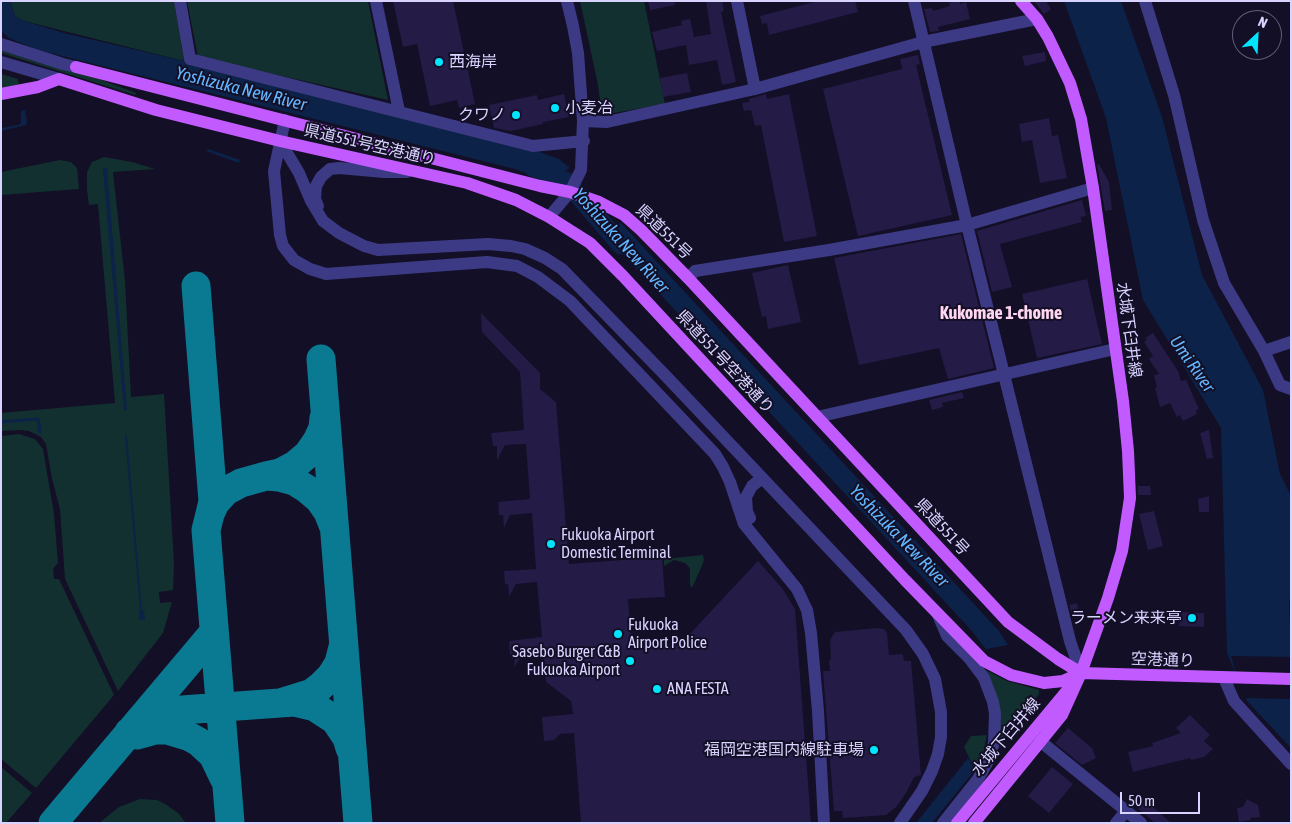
<!DOCTYPE html>
<html>
<head>
<meta charset="utf-8">
<style>
	body { margin:0 }
	#map { position:relative; width:1292px; height:824px; overflow:hidden; background:#130f26; font-family:"Asap Condensed",sans-serif }
	canvas { display:block }
	.frame { position:absolute; inset:0; border:2px solid #d9d4ff; pointer-events:none }
	.north { position:absolute; left:1232px; top:10px; width:50px; height:50px; box-sizing:border-box; background:#130f26; border:1px solid #625e7d; border-radius:50%; rotate:25deg; font-size:14px; font-weight:700; line-height:20px; text-align:center; color:#d9d4ff }
	.north::after { content:''; display:block; margin:auto; width:18px; height:22px; background:#00e5ff; clip-path:polygon(50% 0,100% 100%,50% 72%,0 100%) }
	.scale { position:absolute; left:1120px; top:792px; width:80px; height:22px; box-sizing:border-box; border:2px solid #d9d4ff; border-top:0; padding-left:6px; font-size:15px; line-height:18px; white-space:nowrap; color:#d9d4ff; -webkit-text-stroke:4px #130f26; paint-order:stroke }
</style>
</head>
<body>
<div id="map">
<canvas width="1292" height="824"></canvas>
<div class="frame"></div>
<div class="north">N</div>
<div class="scale">50 m</div>
</div>
<script>
const ctx = document.querySelector('canvas').getContext('2d');
ctx.lineJoin = 'round';
function fill(path, color) { ctx.fillStyle = color; ctx.fill(path, 'evenodd'); }
const shape = rows => new Path2D(rows.map(r => 'M' + r).join(''));
function strokePath(path, color, width, dash) { ctx.strokeStyle = color; ctx.lineWidth = width; ctx.lineCap = dash ? 'butt' : 'round'; ctx.setLineDash(dash || []); ctx.stroke(path); }
function write(font, color, halo, rows, align = 'center') {
  ctx.font = font + ' "Asap Condensed","Noto Sans JP",sans-serif'; ctx.lineWidth = 4; ctx.setLineDash([]); ctx.textBaseline = 'middle'; ctx.strokeStyle = halo; ctx.fillStyle = color; for (const [text, x, y, turn = 0] of rows) {
    ctx.save(); ctx.translate(x, y); ctx.rotate((+turn || 0) * Math.PI / 180); ctx.textAlign = isNaN(turn) ? turn : align; if (halo) ctx.strokeText(text, 0, 0); ctx.fillText(text, 0, 0); ctx.restore();
  }
}
fill(shape([
	[10,1,174,1,184,61,24,21,15,16],
	[187,1,368,1,388,100,198,57],
	[580,1,644,1,665,104,602,115,598,85],
	[1,50,31,60,96,78,136,93,135,95,1,53],
	[1,74,18,79,19,86,1,89],
	[104,157,132,162,155,169,113,172,125,281,131,397,164,394,174,564,173,590,159,592,160,603,172,602,163,633,118,691,65,579,60,509,52,479,46,444,41,437,29,431,20,430,1,431,1,413,115,403,98,204,89,205,87,190,87,172,92,162],
	[60,160,71,162,77,168,79,189,1,195,1,172],
	[19,434,35,439,43,449,54,514,58,563,53,569,54,579,59,579,114,695,36,788,1,759,1,436],
	[703,555,704,560,701,568,692,588,690,585,690,568,685,563,674,560,664,566,664,559],
	[984,669,1007,681,1039,690,1039,694,1001,742,998,741],
	[987,735,983,753,975,770,964,747,971,736],
	[1,767,32,793,6,823,1,823],
	[140,799,157,800,165,804,178,813,186,823,99,823,119,807]
]), '#12302f');
fill(shape([
	[1,1,10,1,15,16,24,21,64,33,184,61,531,149,559,159,570,168,548,181,537,175,519,171,519,170,38,50,9,38,1,31],
	[1064,1,1121,1,1162,117,1202,275,1263,390,1280,474,1291,496,1291,594,1289,602,1291,650,1291,748,1247,701,1227,653,1221,428,1143,300,1106,118],
	[25,110,27,121,26,125,1,131,1,128,18,125,21,123,21,111],
	[208,149,240,160,239,163,206,151],
	[104,167,107,169,127,410,124,410,103,169],
	[621,223,999,631,1008,645,986,649,971,630,599,228],
	[125,436,127,436,142,610,144,610,145,620,139,620,139,612,140,610],
	[968,758,975,770,932,823,916,823]
]), '#0c2248');
fill(shape([
	[1231,656,1291,657,1291,699,1243,698]
]), '#130f26');
strokePath(shape([
	[1,422,38,419,40,432]
]), '#0c2248', 3);
strokePath(shape([
	[533,167,567,182,621,245]
]), '#0c2248', 19);
strokePath(shape([
	[196,286,213,501,210,514],
	[321,359,358,823],
	[266,476,280,473,295,465,308,454,317,441,323,428,324,418],
	[283,702,312,693,321,686,331,676,339,663,343,647],
	[129,732,153,718,165,713,182,710,294,702,315,707,335,720,347,738,350,748],
	[137,735,155,730,167,730,190,737,199,742,213,755,224,778],
	[53,823,214,632],
	[230,823,206,530,210,514,215,503,226,491,241,483,266,476,279,477,294,481,307,489,319,499,328,512,334,527]
]), '#0a7a92', 29);
fill(shape([
	[393,1,453,1,475,104,459,108,457,100,430,106,417,44,403,47],
	[648,1,674,1,675,5,650,10],
	[706,1,722,1,724,11,721,12,736,82,722,85,717,60,689,65,686,45,657,51,652,32,682,25,681,21,690,19,694,37,711,34],
	[818,1,855,1,858,12,769,35,767,23,762,24,760,16],
	[956,1,959,1,960,4,966,2,970,19,938,27,939,31,930,32,924,9,932,8,933,11,950,6,949,3],
	[1034,1,1046,1,1051,9,1044,14],
	[1045,52,1046,61,1025,66,1022,56],
	[918,55,920,64,916,65,952,215,858,236,823,89,902,69,900,59],
	[687,73,691,92,663,97,660,78],
	[564,94,569,117,543,122,543,124,511,131,494,128,489,105,537,95,538,100],
	[766,94,767,99,789,94,817,236,784,242,761,125,755,126,751,110,744,111,742,103,749,102,749,99],
	[1049,118,1052,136,1058,135,1067,178,1040,183,1032,140,1022,142,1019,124],
	[1097,164,1099,164,1109,182,1112,210,1105,211],
	[1082,200,1086,216,1080,217,1082,222,1000,244,1012,287,992,292,977,231],
	[961,234,994,368,948,379,939,348,859,365,834,258],
	[788,265,801,322,768,329,766,316,762,317,752,273],
	[1087,279,1102,344,1037,358,1022,294],
	[481,313,540,373,540,389,556,402,569,564,662,557,665,597,628,599,632,647,675,644,686,638,758,561,782,588,795,609,811,823,581,823,574,733,560,734,554,740,544,741,542,717,573,714,571,701,546,682,543,652,522,654,514,668,515,655,510,655,509,641,542,637,537,582,516,584,509,597,508,584,505,584,504,571,536,569,532,513,510,515,504,528,503,515,499,515,498,502,530,499,526,444,505,445,497,460,497,446,493,446,491,433,524,430,520,372,482,332],
	[1153,333,1178,371,1181,381,1186,380,1199,409,1196,410,1197,414,1183,421,1180,415,1177,417,1170,403,1160,407,1155,388,1157,387,1154,375,1159,374,1149,359,1153,356,1144,342,1147,340,1145,338],
	[962,392,964,398,942,403,943,407,932,410,929,400],
	[1209,430,1213,458,1207,459,1200,433],
	[1138,486,1150,486,1151,495,1138,495],
	[1209,496,1209,512,1199,512,1198,499],
	[1154,511,1163,546,1148,550,1139,514],
	[1077,603,1079,613,1072,614,1069,605],
	[1180,612,1204,613,1204,627,1179,626],
	[878,628,884,629,887,633,889,655,903,654,904,661,911,661,921,775,914,777,906,793,896,807,886,815,843,818,842,811,834,811,823,671,830,671,829,660,831,659,830,640,835,632],
	[1190,715,1210,735,1204,741,1213,749,1204,757,1191,760,1190,758,1133,772,1128,752,1153,746,1152,743,1181,733,1176,728],
	[1068,728,1092,748,1096,758,1082,765,1055,743],
	[1052,767,1073,784,1049,813,1028,796],
	[1142,796,1151,805,1171,823,1155,823,1134,805],
	[1247,799,1258,805,1260,817,1250,818,1251,820,1239,822,1237,808,1243,807]
]), '#241b47');
strokePath(shape([
	[180,1,190,59,533,146,584,141],
	[376,1,399,111],
	[737,1,755,89],
	[914,1,967,225,1070,641,1081,673],
	[1145,1,1174,95,1203,220,1224,283,1264,351,1280,385,1291,389],
	[1,44,63,64,76,67],
	[1,62,59,79],
	[285,120,274,171,280,235,283,246,294,260,310,269,326,274,487,262,517,266,538,277,570,301,715,454,723,467,730,482,744,524,797,589,807,610,811,633,818,711,824,823],
	[583,121,607,122,755,89,923,42,1037,19],
	[280,141,299,173,311,201,323,221,339,233,364,246,378,250,488,244,511,246,525,249,545,258,562,269,664,374,906,630,923,654,935,679,941,712,941,737,938,754,932,771,922,791,900,823],
	[318,206,315,199,316,186,321,177,330,169,339,168,384,172,407,172],
	[549,217,570,192,581,170,583,121,578,53,573,26,567,1],
	[688,278,695,271,829,250,967,225,1093,188],
	[1264,351,1291,342],
	[817,417,1115,349],
	[750,518,747,512,746,497,752,486,762,478],
	[938,615,947,636,969,658,984,678,993,702,995,713,994,743,987,763,978,779,943,823],
	[1224,678,1234,701,1291,764],
	[1040,741,1141,823],
	[1116,823,1126,811]
]), '#3d3a85', 12);
strokePath(shape([
	[76,67,540,186,570,192,599,202,624,215,641,230,688,278,1008,622,1058,659,1081,673],
	[1,94,38,87,59,79,156,110,280,141,467,183,516,200,549,217,590,243,623,276,905,580,984,661,1011,675,1044,683,1063,681,1081,673,1291,679],
	[957,823,1070,687],
	[974,823,1062,715,1081,673,1108,598,1122,551,1130,498,1128,451,1123,401,1093,188,1081,119,1070,83,1048,37,1037,19,1021,1]
]), '#c25bff', 12);
for (const [x, y, r, color] of [
	[439,62,5,"#00e5ff"],
	[555,108,5,"#00e5ff"],
	[516,115,5,"#00e5ff"],
	[551,544,5,"#00e5ff"],
	[1192,618,5,"#00e5ff"],
	[618,634,5,"#00e5ff"],
	[630,661,5,"#00e5ff"],
	[657,689,5,"#00e5ff"],
	[874,750,5,"#00e5ff"]
]) { const dot = new Path2D(); dot.arc(x, y, r, 0, 2 * Math.PI); ctx.fillStyle = color; ctx.fill(dot); strokePath(dot, '#130f26', 2); }
write('16px', '#d9d4ff', '#130f26', [
	["西海岸",449,62],
	["小麦冶",565,108],
	["クワノ",506,115,"right"],
	["Fukuoka Airport",561,535],
	["Domestic Terminal",561,553],
	["ラーメン来来亭",1182,618,"right"],
	["Fukuoka",628,625],
	["Airport Police",628,643],
	["Sasebo Burger C&B",620,652,"right"],
	["Fukuoka Airport",620,670,"right"],
	["ANA FESTA",667,689],
	["福岡空港国内線駐車場",864,750,"right"]
], 'left');
write('16px', '#d9d4ff', '#130f26', [
	["県道551号空港通り",370,145,13],
	["県道551号",664,232,44],
	["水城下臼井線",1129,330,82],
	["県道551号空港通り",725,362,47],
	["県道551号",942,527,47],
	["空港通り",1163,660,2],
	["水城下臼井線",1006,737,-50]
]);
write('italic 18px', '#62b6ff', '#130f26', [
	["Yoshizuka New River",241,89,14],
	["Yoshizuka New River",621,241,48],
	["Umi River",1192,364,55],
	["Yoshizuka New River",899,536,46]
]);
write('bold 18px', '#ffd6f0', '#130f26', [
	["Kukomae 1-chome",1001,313]
]);
</script>
</body>
</html>
